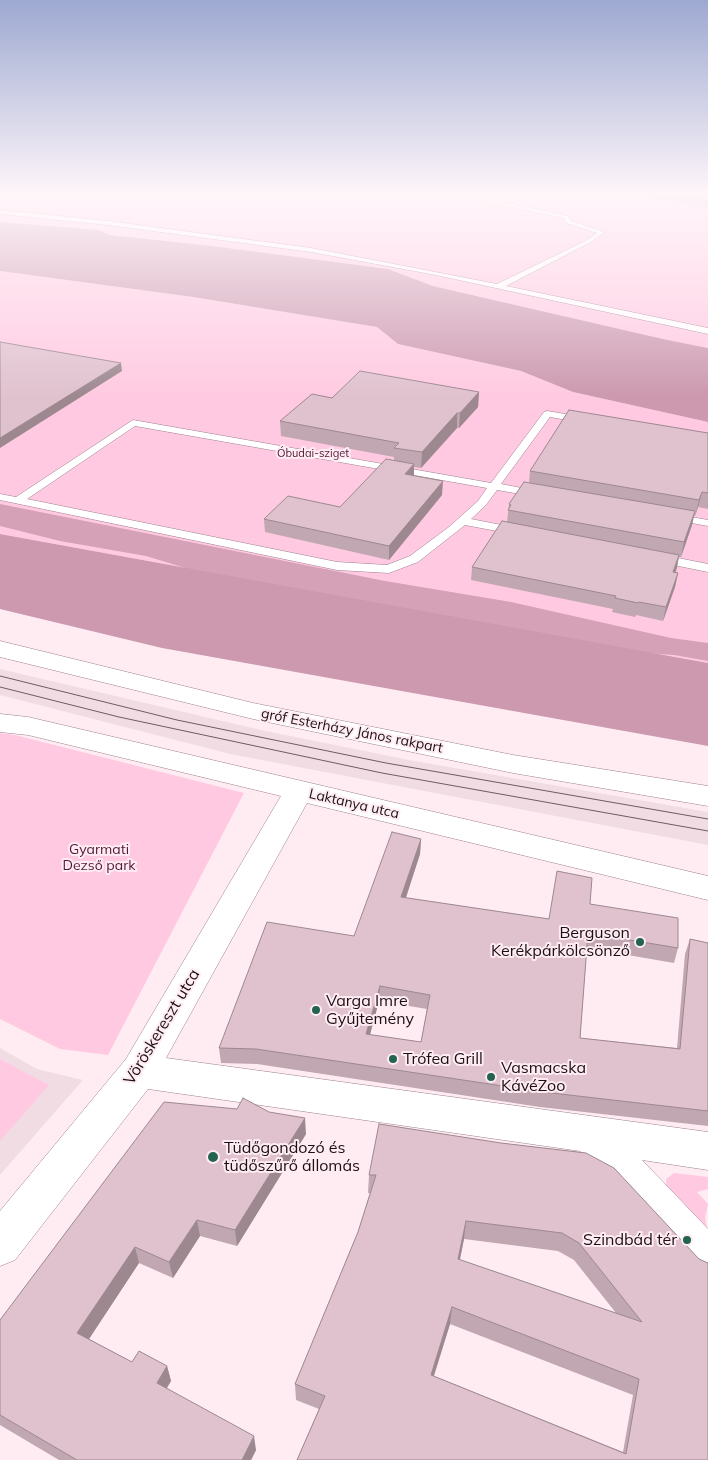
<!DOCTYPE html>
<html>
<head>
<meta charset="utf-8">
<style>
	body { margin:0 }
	canvas { display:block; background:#ffecf3 }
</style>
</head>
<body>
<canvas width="708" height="1460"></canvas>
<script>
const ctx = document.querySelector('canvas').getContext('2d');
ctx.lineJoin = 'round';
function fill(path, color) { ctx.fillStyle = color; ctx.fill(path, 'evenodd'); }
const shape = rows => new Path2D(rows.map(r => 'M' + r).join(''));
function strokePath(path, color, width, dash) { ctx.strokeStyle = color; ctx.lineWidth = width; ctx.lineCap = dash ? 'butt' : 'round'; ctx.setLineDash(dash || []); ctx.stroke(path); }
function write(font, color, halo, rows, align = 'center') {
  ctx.font = font + ' Mulish,sans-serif'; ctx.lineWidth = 4; ctx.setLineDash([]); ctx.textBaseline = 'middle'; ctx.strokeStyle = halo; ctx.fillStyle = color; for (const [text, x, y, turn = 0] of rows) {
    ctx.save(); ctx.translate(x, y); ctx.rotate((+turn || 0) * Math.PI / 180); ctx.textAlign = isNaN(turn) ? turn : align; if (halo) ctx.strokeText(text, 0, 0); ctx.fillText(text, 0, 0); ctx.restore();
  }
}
fill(shape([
	[0,669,261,730,409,760,708,812,708,845,230,754,0,695],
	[0,1048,37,1069,83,1080,0,1175]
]), '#f2dce4');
fill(shape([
	[0,193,625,193,708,208,708,348,663,339,433,286,388,269,109,235,99,230,0,222],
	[0,271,193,297,378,327,398,344,521,371,573,392,708,422,708,663,0,534],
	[0,733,15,735,244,793,108,1055,60,1049,0,1019],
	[0,1059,49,1085,0,1141],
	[674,1173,708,1177,708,1189,697,1192,708,1204,705,1218,708,1233,666,1185,666,1179]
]), '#ffcae1');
fill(shape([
	[0,504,385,581,511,602,671,638,708,643,708,661,674,655,619,651,254,589,146,556,60,541,0,526]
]), '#d4a1b7');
fill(shape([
	[625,193,708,193,708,208,631,195],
	[0,222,99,230,109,235,212,246,388,269,433,286,663,339,708,348,708,422,573,392,521,371,398,344,377,327,193,297,0,271],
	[0,534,708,663,708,746,162,648,0,609]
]), '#cc99af');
const service = shape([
	[449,193,459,193,568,216,571,221,605,232,589,243,506,286,708,328,708,334,436,275,311,252,108,225,0,214,0,210,108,221,311,248,497,284,585,241,597,233,566,223,563,218,449,193],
	[547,411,584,417,589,420,584,423,550,417,501,484,542,492,544,494,542,496,538,497,497,490,486,505,471,519,522,529,524,531,522,533,518,535,465,525,418,562,389,573,337,570,0,500,0,494,16,497,133,420,491,483,544,412,547,411],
	[135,426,487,488,478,501,449,527,410,556,387,565,337,562,27,499,135,426],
	[674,514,708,520,708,526,670,519,668,517,670,515,674,514],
	[658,554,708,564,708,572,654,561,652,558,654,555,658,554]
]);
const minor = shape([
	[0,714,28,717,708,876,708,900,307,803,166,1058,708,1132,708,1170,642,1160,708,1229,708,1282,693,1275,580,1151,148,1089,15,1260,0,1266,0,1211,126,1059,281,796,28,735,0,732,0,714]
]);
const secondary = shape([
	[0,641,253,703,513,755,708,786,708,806,513,773,253,719,0,657,0,641]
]);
strokePath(service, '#9d818d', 1);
strokePath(minor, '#9d818d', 1);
strokePath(secondary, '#9d818d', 1);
fill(service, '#fff');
fill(minor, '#fff');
fill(secondary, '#fff');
strokePath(shape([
	[0,676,177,720,386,763,708,819],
	[0,687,119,717,382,773,708,831]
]), '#6a5d62', 1);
fill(shape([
	[479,392,478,407,459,428,457,428,421,468,414,467,414,476,442,495,389,560,265,532,264,519,340,507,394,460,394,457,281,436,280,421,332,398],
	[708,433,708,509,698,507,695,516,694,516,692,525,681,557,679,557,675,573,678,573,675,587,663,621,636,615,635,617,612,612,613,609,471,580,472,567,507,522,509,504,529,483,530,471],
	[421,839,420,854,406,898,549,919,590,904,678,948,674,963,587,948,580,1038,677,1048,685,954,690,939,708,943,708,1126,540,1107,257,1064,221,1063,219,1048,354,936],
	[379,1001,427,1009,421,1042,370,1035],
	[237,1109,306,1134,237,1246,200,1236,173,1278,139,1263,89,1339,132,1362,167,1366,171,1381,167,1388,256,1450,251,1460,59,1460,0,1425,0,1320],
	[501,1143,586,1153,708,1460,297,1460,319,1409,296,1400,295,1384,358,1232,370,1193,368,1193,369,1175],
	[464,1239,558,1251,574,1260,616,1313,460,1260],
	[450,1324,633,1395,623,1452,434,1376]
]), '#c1a7b1');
fill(shape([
	[121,363,122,371,0,448,0,438],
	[479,392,478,407,459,428,460,413],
	[457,413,457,428,421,468,422,452],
	[414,464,414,477,405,474],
	[443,481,442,495,389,560,389,546],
	[702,492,698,507,695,516,699,500],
	[695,511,692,525,681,557,684,542],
	[679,555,677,568,670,586,673,572],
	[678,573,675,587,663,621,666,607],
	[421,839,420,854,401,912,401,897],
	[380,986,379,1001,366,1049,366,1034],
	[305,1118,306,1134,237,1246,235,1230],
	[197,1220,200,1236,173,1278,169,1262],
	[466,1221,464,1239,456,1277,458,1259],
	[135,1247,139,1263,83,1348,77,1333],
	[452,1307,450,1324,429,1391,431,1375],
	[167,1366,171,1381,161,1397,157,1383],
	[254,1436,256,1450,251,1460,242,1460]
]), '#9d8890');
const building = shape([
	[0,342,121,363,0,438,0,342],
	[360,371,479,392,460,413,457,413,422,452,394,448,399,443,280,421,312,394,332,398,360,371],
	[569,410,708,433,708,493,702,492,699,500,530,471,569,410],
	[386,459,414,464,405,474,443,481,389,546,264,519,288,496,340,507,386,459],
	[524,482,695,511,684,542,508,510,511,505,509,504,524,482],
	[502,521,679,555,673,572,678,573,666,607,639,602,638,603,615,598,616,596,472,567,502,521],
	[392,832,421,839,401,897,549,919,557,871,592,878,590,904,678,918,678,948,588,933,580,1038,680,1049,690,939,708,943,708,1111,543,1092,256,1049,219,1048,267,922,354,936,392,832],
	[380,986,430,995,421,1042,366,1034,380,986],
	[243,1098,269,1112,305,1118,235,1230,197,1220,169,1262,135,1247,77,1333,132,1362,139,1351,167,1366,157,1383,254,1436,242,1460,77,1460,0,1415,0,1320,164,1102,237,1109,243,1098],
	[379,1124,501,1143,586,1153,614,1168,699,1259,708,1263,708,1460,297,1460,325,1396,295,1384,358,1232,376,1175,369,1175,379,1124],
	[466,1221,562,1233,579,1243,642,1322,458,1259,466,1221],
	[452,1307,639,1379,626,1454,431,1375,452,1307]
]);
fill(building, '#e0c2ce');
strokePath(building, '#9d8890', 1);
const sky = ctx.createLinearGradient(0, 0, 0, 397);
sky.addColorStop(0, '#9da9d1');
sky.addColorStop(0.49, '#fff6fa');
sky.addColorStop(1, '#fff6fa00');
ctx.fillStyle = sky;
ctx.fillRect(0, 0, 708, 397);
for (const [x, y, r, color] of [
	[640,942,5,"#236351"],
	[316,1010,5,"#236351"],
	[393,1059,5,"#236351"],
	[491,1077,5,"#236351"],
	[213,1157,6,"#236351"],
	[687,1240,5,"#236351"]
]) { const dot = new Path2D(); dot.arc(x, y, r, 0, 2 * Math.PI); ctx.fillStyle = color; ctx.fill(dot); strokePath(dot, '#ffecf3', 2); }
write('11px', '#531636', '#ffecf3', [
	["Óbudai-sziget",313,454]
]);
write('14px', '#1a1014', '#ffecf3', [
	["gróf Esterházy János rakpart",352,731,11],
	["Laktanya utca",354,804,13]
]);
write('14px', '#531636', '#ffecf3', [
	["Gyarmati",99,850],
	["Dezső park",99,866]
]);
write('16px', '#1a1014', '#ffecf3', [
	["Berguson",630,933,"right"],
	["Kerékpárkölcsönző",630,951,"right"],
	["Varga Imre",326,1001],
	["Gyűjtemény",326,1019],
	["Trófea Grill",403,1059],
	["Vasmacska",501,1068],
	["KávéZoo",501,1086],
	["Tüdőgondozó és",224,1148],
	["tüdőszűrő állomás",224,1166],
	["Szindbád tér",677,1240,"right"]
], 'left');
write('16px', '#1a1014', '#ffecf3', [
	["Vöröskereszt utca",162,1027,-59]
]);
</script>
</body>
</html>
